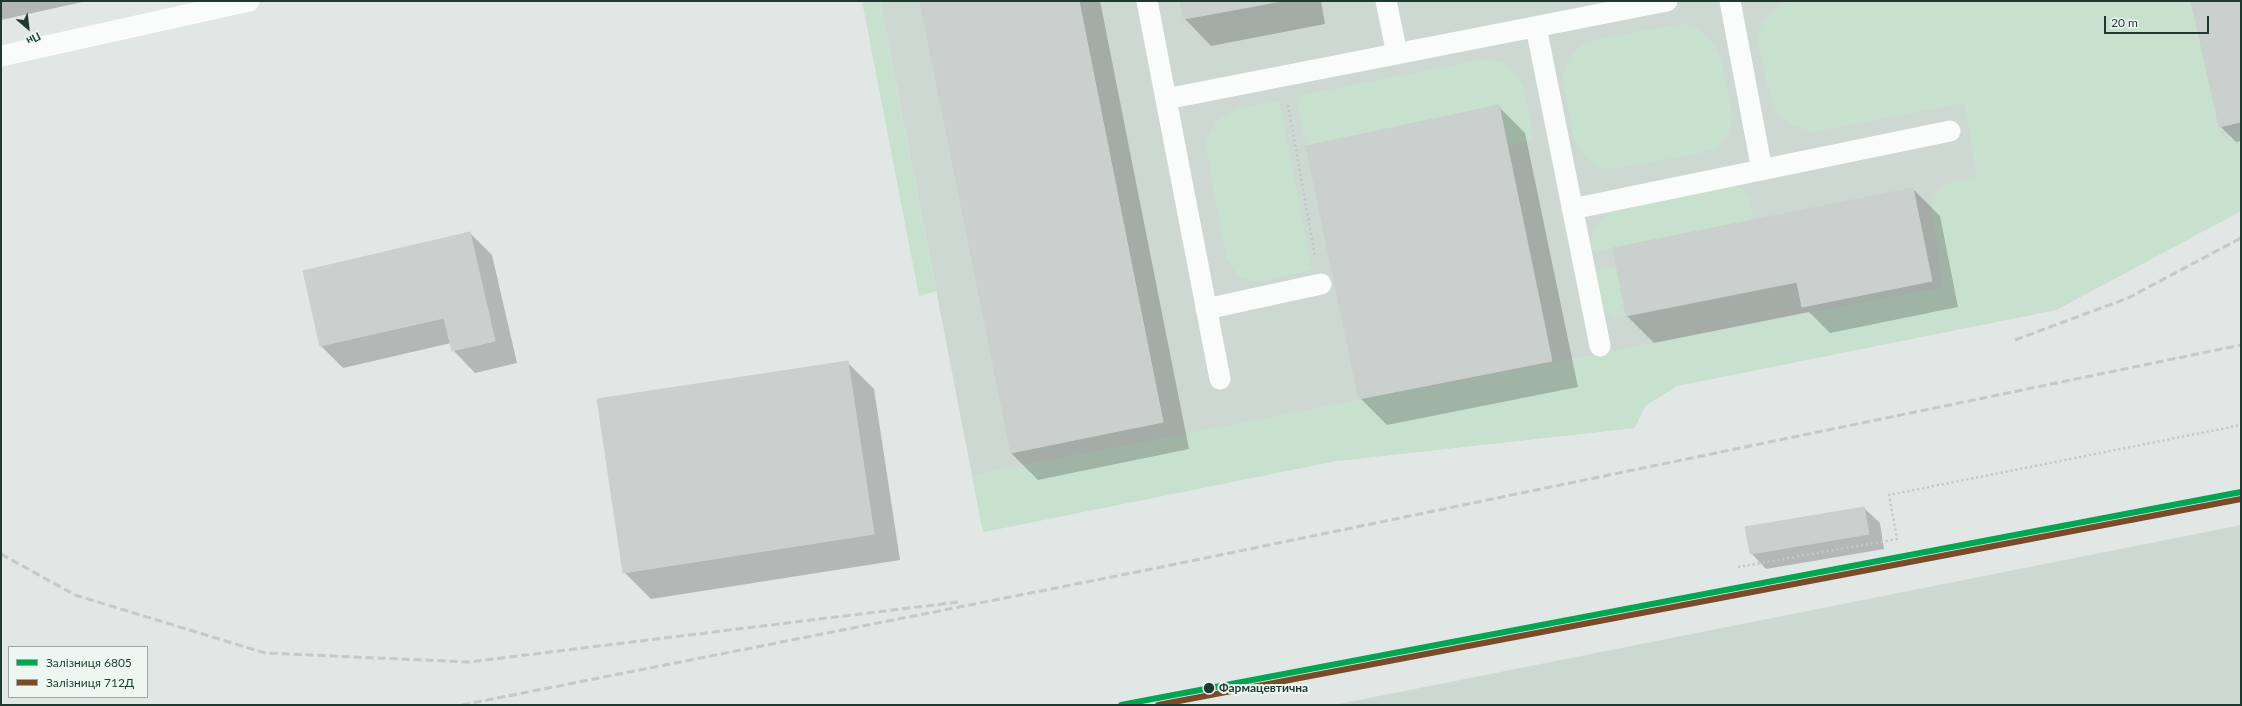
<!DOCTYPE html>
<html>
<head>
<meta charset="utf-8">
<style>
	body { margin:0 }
	#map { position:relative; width:2242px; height:706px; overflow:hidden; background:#e0e7e4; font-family:Lato,sans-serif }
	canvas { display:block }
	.frame { position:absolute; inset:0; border:2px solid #1f3931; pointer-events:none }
	.legend { position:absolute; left:8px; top:646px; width:140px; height:52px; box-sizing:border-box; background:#edf6f1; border:1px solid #9baaa4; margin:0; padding:5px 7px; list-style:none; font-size:12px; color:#1f3931 }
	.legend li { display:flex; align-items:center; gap:8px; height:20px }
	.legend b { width:20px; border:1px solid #9baaa4 }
	.north { position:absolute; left:8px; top:8px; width:40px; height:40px; -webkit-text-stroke:3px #edf6f1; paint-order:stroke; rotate:152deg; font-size:11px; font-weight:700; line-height:16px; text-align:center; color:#1f3931 }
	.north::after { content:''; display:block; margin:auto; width:14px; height:18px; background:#1f3931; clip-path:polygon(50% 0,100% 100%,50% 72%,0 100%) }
	.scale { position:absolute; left:2104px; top:16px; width:105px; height:18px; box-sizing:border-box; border:2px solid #1f3931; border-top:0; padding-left:5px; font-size:12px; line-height:14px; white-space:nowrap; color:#1f3931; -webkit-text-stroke:3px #edf6f1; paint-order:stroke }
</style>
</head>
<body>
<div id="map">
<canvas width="2242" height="706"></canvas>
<div class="frame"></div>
<ul class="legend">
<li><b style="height:5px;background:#00a651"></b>Залізниця 6805</li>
<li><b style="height:5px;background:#7a4b2a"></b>Залізниця 712Д</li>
</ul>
<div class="north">Пн</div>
<div class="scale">20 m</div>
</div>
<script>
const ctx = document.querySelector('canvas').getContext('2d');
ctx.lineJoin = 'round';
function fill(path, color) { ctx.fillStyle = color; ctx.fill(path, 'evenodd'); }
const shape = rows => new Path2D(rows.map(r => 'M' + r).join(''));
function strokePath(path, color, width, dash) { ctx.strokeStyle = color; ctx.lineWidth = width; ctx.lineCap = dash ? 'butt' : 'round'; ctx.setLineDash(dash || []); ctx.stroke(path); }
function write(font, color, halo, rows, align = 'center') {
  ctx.font = font + ' Lato,sans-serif'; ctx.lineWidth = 4; ctx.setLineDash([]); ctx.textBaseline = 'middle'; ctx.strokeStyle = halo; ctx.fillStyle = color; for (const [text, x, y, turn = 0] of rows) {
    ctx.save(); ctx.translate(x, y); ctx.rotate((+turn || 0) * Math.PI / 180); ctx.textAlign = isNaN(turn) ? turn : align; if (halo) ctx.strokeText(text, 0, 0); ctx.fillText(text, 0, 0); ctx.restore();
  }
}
fill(shape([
	[880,1,2241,1,2241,211,2056,310,1677,386,1646,405,1634,428,1336,461,983,532],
	[2241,525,2241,705,1334,705]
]), '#cdd8d3');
fill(shape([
	[862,1,880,1,936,291,919,296],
	[1791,1,2191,1,2223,139,2241,135,2241,211,2056,309,1677,386,1646,405,1634,428,1336,461,983,532,972,475,1943,287,1931,205,1938,190,1955,181,1977,176,1964,103,1812,132,1790,124,1778,113,1770,97,1757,38,1763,22,1779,6],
	[1683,24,1701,30,1714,45,1721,58,1732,113,1730,132,1717,147,1701,153,1613,169,1597,166,1583,155,1574,138,1562,75,1571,55,1587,41],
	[1481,60,1502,62,1515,73,1523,85,1534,140,1507,145,1499,105,1306,146,1296,96],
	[1279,101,1312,270,1256,282,1238,276,1226,257,1205,142,1216,121,1239,108],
	[1733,186,1743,188,1750,197,1753,220,1592,252,1591,234,1599,221,1609,211],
	[1616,267,1626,316,1617,317,1605,312,1599,304,1593,271]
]), '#c8e1cf');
fill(shape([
	[1,1,87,1,1,20],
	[921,1,1100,1,1189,449,1038,480,1011,453],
	[1181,1,1321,1,1325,24,1211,46,1185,19],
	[2192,1,2241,1,2241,141,2236,142,2220,126],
	[1498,106,1525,133,1578,387,1387,425,1360,398],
	[1913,189,1940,216,1958,307,1830,333,1809,312,1654,343,1627,316,1614,249],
	[470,233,492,255,517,363,475,373,453,350,451,343,343,368,321,346],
	[847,362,874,389,900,560,651,599,624,572],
	[1864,508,1880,523,1884,549,1766,569,1751,553]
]), '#0003');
const building = shape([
	[920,1,1079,1,1163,422,1011,453,920,1],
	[1180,1,1282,1,1184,19,1180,1],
	[2191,1,2241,1,2241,122,2219,127,2191,1],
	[1499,105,1552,361,1359,399,1306,146,1499,105],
	[1913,188,1932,281,1802,307,1797,282,1626,316,1613,248,1913,188],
	[470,232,495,341,452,351,444,318,320,346,303,271,470,232],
	[848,361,874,534,623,573,597,399,848,361],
	[1864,507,1869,534,1750,554,1745,527,1864,507]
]);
fill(building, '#cad0cd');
strokePath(building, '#c9d0cd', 1);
strokePath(shape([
	[1288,105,1315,256],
	[1738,567,1897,539,1889,495,2241,425]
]), '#bfc7c5', 2.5, [2, 3]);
strokePath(shape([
	[1147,1,1220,379],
	[1386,1,1397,54],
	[1730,1,1762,170],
	[1536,27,1600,346],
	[1,56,249,1],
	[1166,99,1667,1],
	[1572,209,1950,131],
	[1206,309,1321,284]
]), '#fafbfb', 21);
strokePath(shape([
	[2015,340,2128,298,2241,238],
	[1,554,75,595,265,653,469,662,958,602],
	[462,705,1152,569,2241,345]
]), '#c5c9c8', 3, [8, 4]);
strokePath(shape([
	[1121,705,2241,492]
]), '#00a651', 6);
strokePath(shape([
	[1158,705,2241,499]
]), '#7a4b2a', 6);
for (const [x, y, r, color] of [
	[1209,688,6,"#1f3931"]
]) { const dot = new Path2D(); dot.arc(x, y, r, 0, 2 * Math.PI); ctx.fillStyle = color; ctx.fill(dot); strokePath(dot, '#edf6f1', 1.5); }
write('bold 12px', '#1f3931', '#edf6f1', [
	["Фармацевтична",1219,688]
], 'left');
</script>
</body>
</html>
